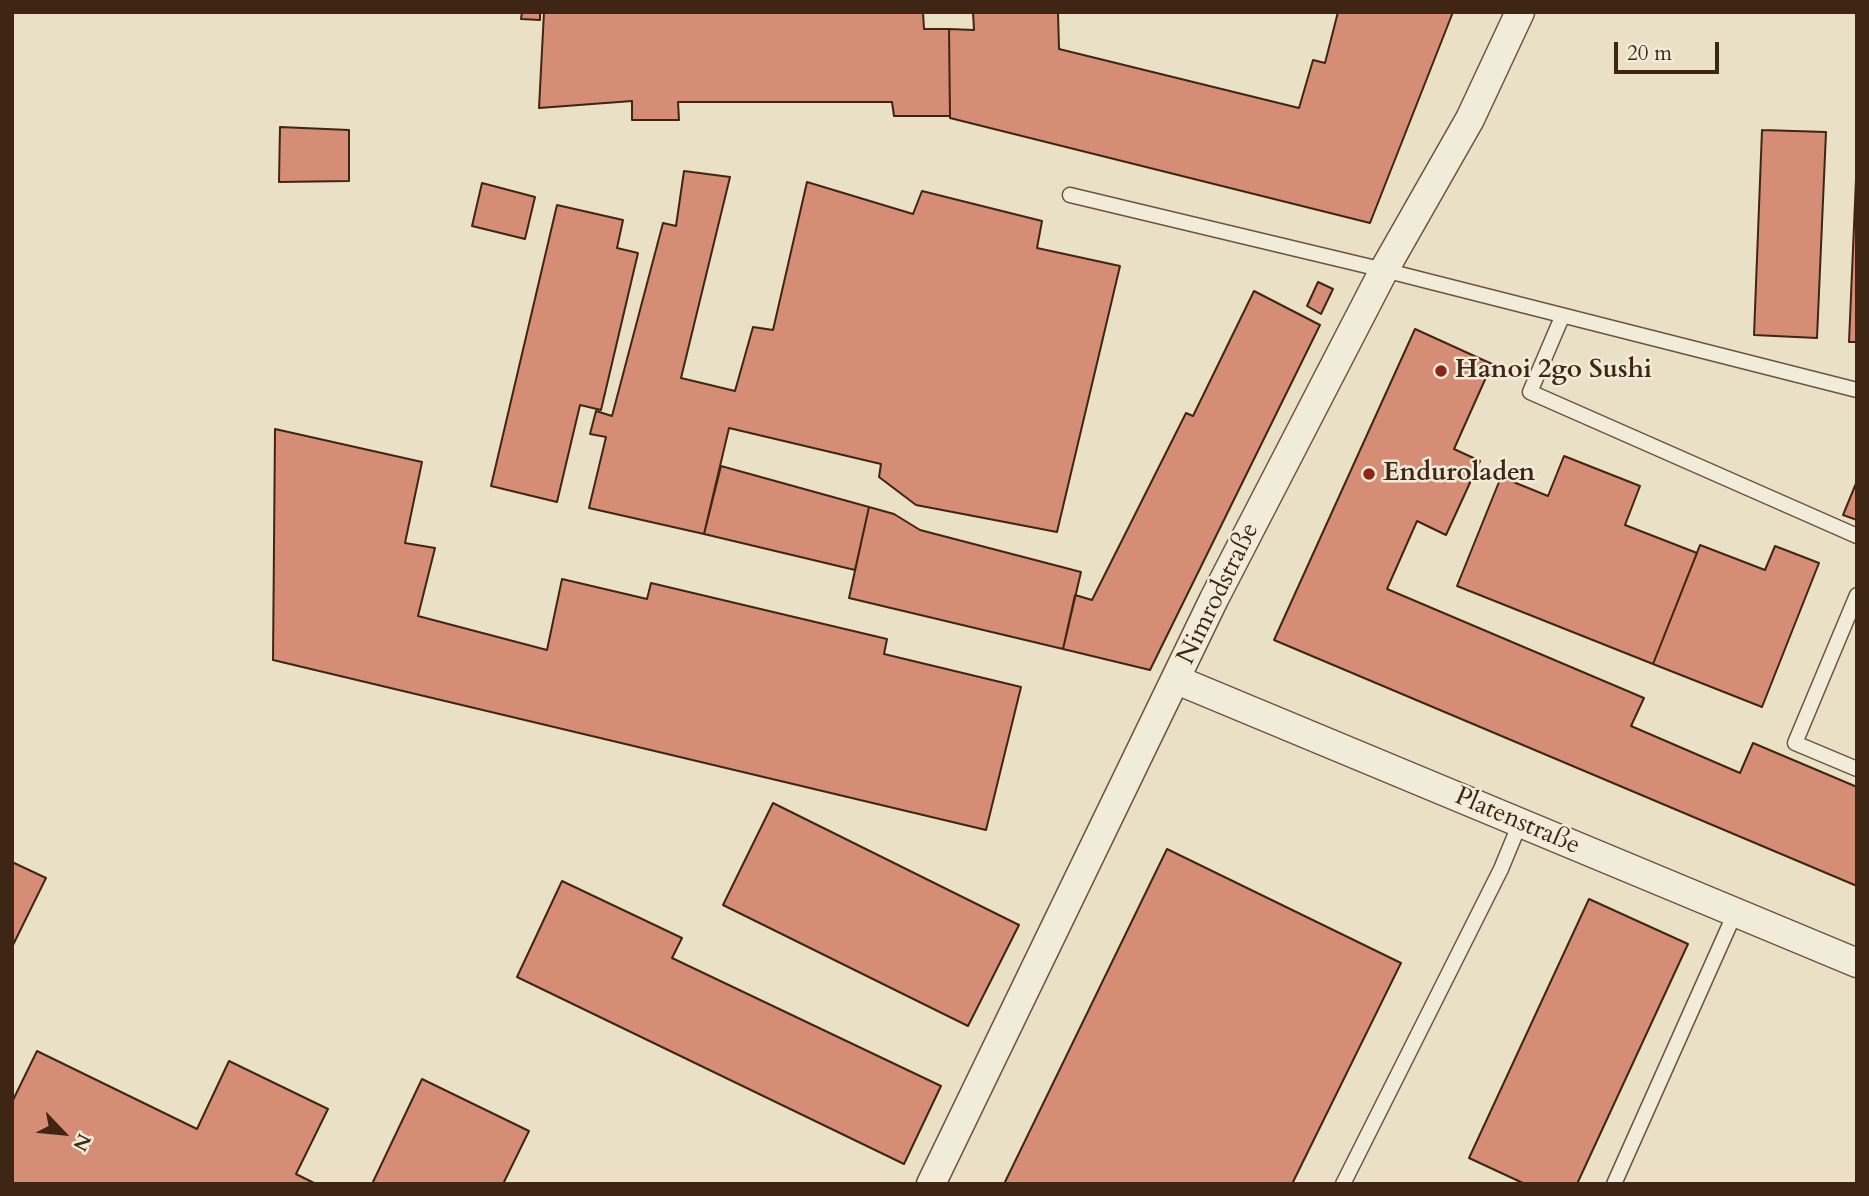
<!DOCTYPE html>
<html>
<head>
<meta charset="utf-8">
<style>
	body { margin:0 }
	#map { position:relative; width:1869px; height:1196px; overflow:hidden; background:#eae0c5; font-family:Cardo,serif }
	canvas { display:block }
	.frame { position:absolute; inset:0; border:14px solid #3f2513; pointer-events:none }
	.north { position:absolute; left:28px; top:1098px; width:70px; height:70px; -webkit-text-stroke:5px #f1ebd9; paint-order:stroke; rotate:116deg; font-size:19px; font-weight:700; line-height:28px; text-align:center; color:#3f2513 }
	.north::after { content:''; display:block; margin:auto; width:24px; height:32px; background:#3f2513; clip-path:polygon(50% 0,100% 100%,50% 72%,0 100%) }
	.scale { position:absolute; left:1614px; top:42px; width:105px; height:32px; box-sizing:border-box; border:4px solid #3f2513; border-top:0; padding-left:9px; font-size:21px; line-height:24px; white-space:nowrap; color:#3f2513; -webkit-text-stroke:5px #f1ebd9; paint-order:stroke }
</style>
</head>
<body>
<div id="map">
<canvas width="1869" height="1196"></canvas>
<div class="frame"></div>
<div class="north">N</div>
<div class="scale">20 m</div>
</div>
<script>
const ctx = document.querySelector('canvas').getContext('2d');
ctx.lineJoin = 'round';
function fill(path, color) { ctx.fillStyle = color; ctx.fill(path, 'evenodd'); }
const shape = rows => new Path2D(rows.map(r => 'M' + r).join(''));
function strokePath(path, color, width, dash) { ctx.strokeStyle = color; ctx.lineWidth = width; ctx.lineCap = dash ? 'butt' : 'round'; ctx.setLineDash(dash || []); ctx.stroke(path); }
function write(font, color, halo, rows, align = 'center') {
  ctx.font = font + ' Cardo,serif'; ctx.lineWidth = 5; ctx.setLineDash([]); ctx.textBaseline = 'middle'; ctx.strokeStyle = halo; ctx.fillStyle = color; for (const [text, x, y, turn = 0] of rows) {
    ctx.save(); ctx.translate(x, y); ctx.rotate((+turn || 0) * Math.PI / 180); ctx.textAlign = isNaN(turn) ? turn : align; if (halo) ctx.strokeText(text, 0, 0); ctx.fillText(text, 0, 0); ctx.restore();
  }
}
const building = shape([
	[522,12,540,12,540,20,521,19,522,12],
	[544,12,923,12,924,29,949,29,950,116,894,116,892,102,678,102,679,120,632,120,632,101,539,108,544,12],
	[973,12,1058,12,1059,49,1299,108,1313,60,1325,63,1338,12,1453,12,1370,223,950,118,949,29,974,30,973,12],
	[280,127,349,130,349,181,279,182,280,127],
	[1762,130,1826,132,1817,338,1754,335,1762,130],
	[1857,156,1857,342,1849,342,1857,156],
	[684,171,730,177,681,378,735,391,753,327,773,330,807,182,913,214,922,191,1042,221,1037,248,1120,266,1057,532,916,505,879,477,881,464,729,428,704,534,589,508,606,437,590,434,596,411,612,416,663,223,676,226,684,171],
	[482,183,535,197,525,239,472,226,482,183],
	[557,205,623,220,617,248,638,253,601,410,580,405,557,502,491,486,557,205],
	[1318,282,1333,289,1321,314,1307,306,1318,282],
	[1254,291,1320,325,1150,670,1063,649,1075,595,1092,600,1186,413,1193,416,1254,291],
	[1415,329,1492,364,1454,449,1480,461,1446,535,1417,521,1387,589,1644,698,1631,726,1740,773,1753,743,1857,787,1857,886,1274,640,1415,329],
	[275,429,422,462,405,543,435,548,418,616,547,650,562,579,647,599,651,583,887,639,884,654,1021,687,986,830,273,660,275,429],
	[1564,456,1640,486,1625,525,1697,553,1653,664,1457,586,1501,477,1548,496,1564,456],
	[721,466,869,507,855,570,704,534,721,466],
	[1857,481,1857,520,1843,515,1857,481],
	[869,507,894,514,920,530,1081,572,1063,649,849,598,869,507],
	[1700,545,1765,570,1775,546,1819,563,1762,707,1653,664,1700,545],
	[773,803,1019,925,968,1026,723,905,773,803],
	[1167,849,1401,963,1292,1184,1004,1184,1167,849],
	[12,862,46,878,12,947,12,862],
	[562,881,682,938,672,958,941,1086,904,1164,517,977,562,881],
	[1589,899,1688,944,1577,1184,1525,1184,1469,1158,1589,899],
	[37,1051,197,1129,229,1061,328,1109,296,1174,316,1184,12,1184,12,1102,37,1051],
	[422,1079,529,1131,503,1184,372,1184,422,1079]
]);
fill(building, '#d58d75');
strokePath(building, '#3f2513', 2);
const lane = shape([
	[1070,195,1384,270,1857,390],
	[1562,317,1530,392,1857,536],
	[1857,595,1795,743,1857,769],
	[1343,1184,1501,869,1520,823],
	[1614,1184,1735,913]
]);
const street = shape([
	[1177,680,1857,963],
	[931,1184,1214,599,1384,270,1470,119,1520,12]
]);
strokePath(lane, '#6a5440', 17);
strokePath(street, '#6a5440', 31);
strokePath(lane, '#f1ebd9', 14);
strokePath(street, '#f1ebd9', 28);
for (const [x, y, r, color] of [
	[1441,371,7,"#8f2418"],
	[1369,474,7,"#8f2418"]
]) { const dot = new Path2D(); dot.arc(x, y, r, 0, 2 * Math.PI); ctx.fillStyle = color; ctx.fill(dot); strokePath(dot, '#f1ebd9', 2.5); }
write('bold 26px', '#3f2513', '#f1ebd9', [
	["Hanoi 2go Sushi",1455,371],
	["Enduroladen",1383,474]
], 'left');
write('26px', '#3f2513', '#f1ebd9', [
	["Nimrodstraße",1219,594,-64],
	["Platenstraße",1517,822,23]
]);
</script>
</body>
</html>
